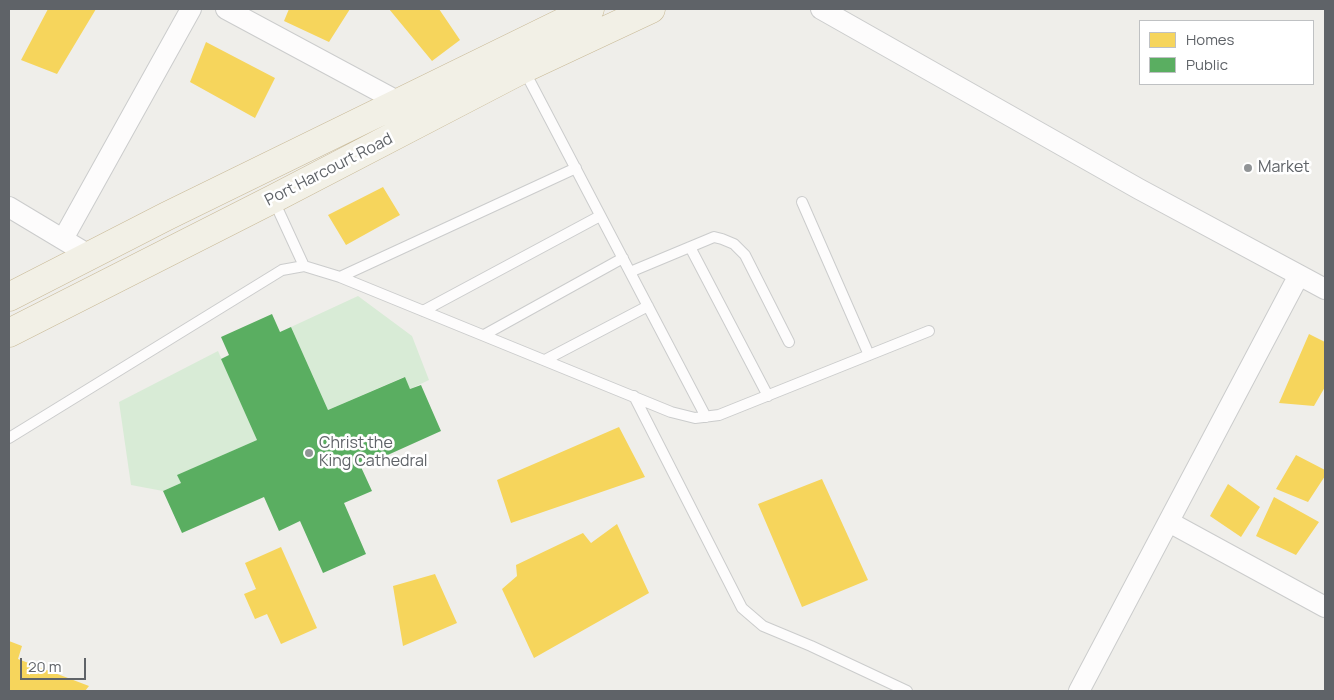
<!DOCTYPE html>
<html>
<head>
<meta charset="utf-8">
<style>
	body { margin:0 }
	#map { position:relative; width:1334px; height:700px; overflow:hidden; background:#efeeea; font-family:Manrope,sans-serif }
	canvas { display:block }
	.frame { position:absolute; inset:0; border:10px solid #5f6368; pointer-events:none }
	.legend { position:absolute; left:1139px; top:20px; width:175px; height:65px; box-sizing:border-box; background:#fff; border:1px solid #bfc1c3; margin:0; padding:6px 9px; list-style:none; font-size:15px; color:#5f6368 }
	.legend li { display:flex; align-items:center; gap:10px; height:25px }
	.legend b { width:25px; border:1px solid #bfc1c3 }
	.scale { position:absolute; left:20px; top:658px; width:66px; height:22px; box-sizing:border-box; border:2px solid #5f6368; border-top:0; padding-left:6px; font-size:15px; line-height:18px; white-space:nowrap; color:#5f6368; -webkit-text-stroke:4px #fff; paint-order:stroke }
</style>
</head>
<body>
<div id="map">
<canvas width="1334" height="700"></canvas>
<div class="frame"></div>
<ul class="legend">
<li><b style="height:14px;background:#f6d55c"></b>Homes</li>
<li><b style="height:14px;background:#5aae61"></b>Public</li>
</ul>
<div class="scale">20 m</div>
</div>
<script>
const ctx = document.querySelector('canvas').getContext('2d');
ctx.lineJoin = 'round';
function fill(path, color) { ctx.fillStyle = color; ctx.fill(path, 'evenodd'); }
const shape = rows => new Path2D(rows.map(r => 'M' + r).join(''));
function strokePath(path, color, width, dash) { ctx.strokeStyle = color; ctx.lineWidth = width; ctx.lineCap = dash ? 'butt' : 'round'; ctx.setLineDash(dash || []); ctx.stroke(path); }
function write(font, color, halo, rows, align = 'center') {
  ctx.font = font + ' Manrope,sans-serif'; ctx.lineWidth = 5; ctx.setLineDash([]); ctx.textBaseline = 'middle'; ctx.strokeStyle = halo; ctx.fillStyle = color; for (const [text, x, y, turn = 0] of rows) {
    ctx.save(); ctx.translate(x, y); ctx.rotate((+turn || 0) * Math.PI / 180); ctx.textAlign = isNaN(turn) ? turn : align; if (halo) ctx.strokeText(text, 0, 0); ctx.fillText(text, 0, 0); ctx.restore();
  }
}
fill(shape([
	[358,296,412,336,429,380,410,389,404,377,328,410,291,327],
	[218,351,257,440,178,475,181,483,163,491,131,485,119,402]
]), '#d8ebd6');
fill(shape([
	[48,9,96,9,57,74,21,60],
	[289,9,350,9,329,42,284,21],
	[389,9,439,9,460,40,432,61],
	[206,42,275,78,255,118,190,82],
	[383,187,400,215,346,245,328,215],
	[1309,334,1325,342,1325,387,1314,406,1279,403],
	[619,427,645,477,511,523,497,480],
	[1296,455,1325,470,1325,476,1308,502,1276,489],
	[822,479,868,580,802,607,758,504],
	[1228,484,1260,507,1241,537,1210,516],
	[1274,497,1319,522,1296,555,1256,536],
	[617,524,649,593,534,658,502,589,517,576,516,565,583,533,591,543],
	[281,547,317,628,281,644,267,614,255,619,244,594,256,589,245,563],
	[435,574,457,623,403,646,393,586],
	[9,641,22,646,18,659,89,686,85,691,9,691]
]), '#f6d55c');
fill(shape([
	[272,314,280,332,291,327,328,410,405,377,410,389,421,385,441,431,361,467,372,491,344,503,366,554,323,573,300,521,279,531,264,497,182,533,163,491,181,483,177,475,257,440,221,359,229,355,221,337]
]), '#5aae61');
const service = shape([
	[524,70,706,417],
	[274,201,304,266],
	[802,202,869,355],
	[690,247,768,396],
	[630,272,714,237,722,239,734,244,745,255,789,342],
	[340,277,576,168],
	[423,311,600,216],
	[484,335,623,258],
	[545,360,648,306],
	[634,396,742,608,763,626,811,646,907,691],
	[9,438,282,270,304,266,340,277,671,412,695,418,719,415,929,331]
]);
const minor = shape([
	[226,9,399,102],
	[821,9,1139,189,1325,289],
	[9,207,89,255],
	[63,239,191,9],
	[1169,522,1325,607],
	[1079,691,1299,275]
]);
const trunk = shape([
	[9,297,167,216,590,9],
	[9,333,273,199,523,69,651,9]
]);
strokePath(service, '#cbcccc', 12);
strokePath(minor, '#cbcccc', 22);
strokePath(trunk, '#c8b996', 29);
strokePath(service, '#fdfcfc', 10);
strokePath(minor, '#fdfcfc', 20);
strokePath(trunk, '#f2f0e6', 28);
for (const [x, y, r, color] of [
	[1248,168,5,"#919496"],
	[309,453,5,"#919496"]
]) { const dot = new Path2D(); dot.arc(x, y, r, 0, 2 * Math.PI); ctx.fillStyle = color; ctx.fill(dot); strokePath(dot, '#fff', 2); }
write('16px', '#5f6368', '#fff', [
	["Market",1258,168],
	["Christ the",319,444],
	["King Cathedral",319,462]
], 'left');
write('16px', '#5f6368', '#fff', [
	["Port Harcourt Road",329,170,-27]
]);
</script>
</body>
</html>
